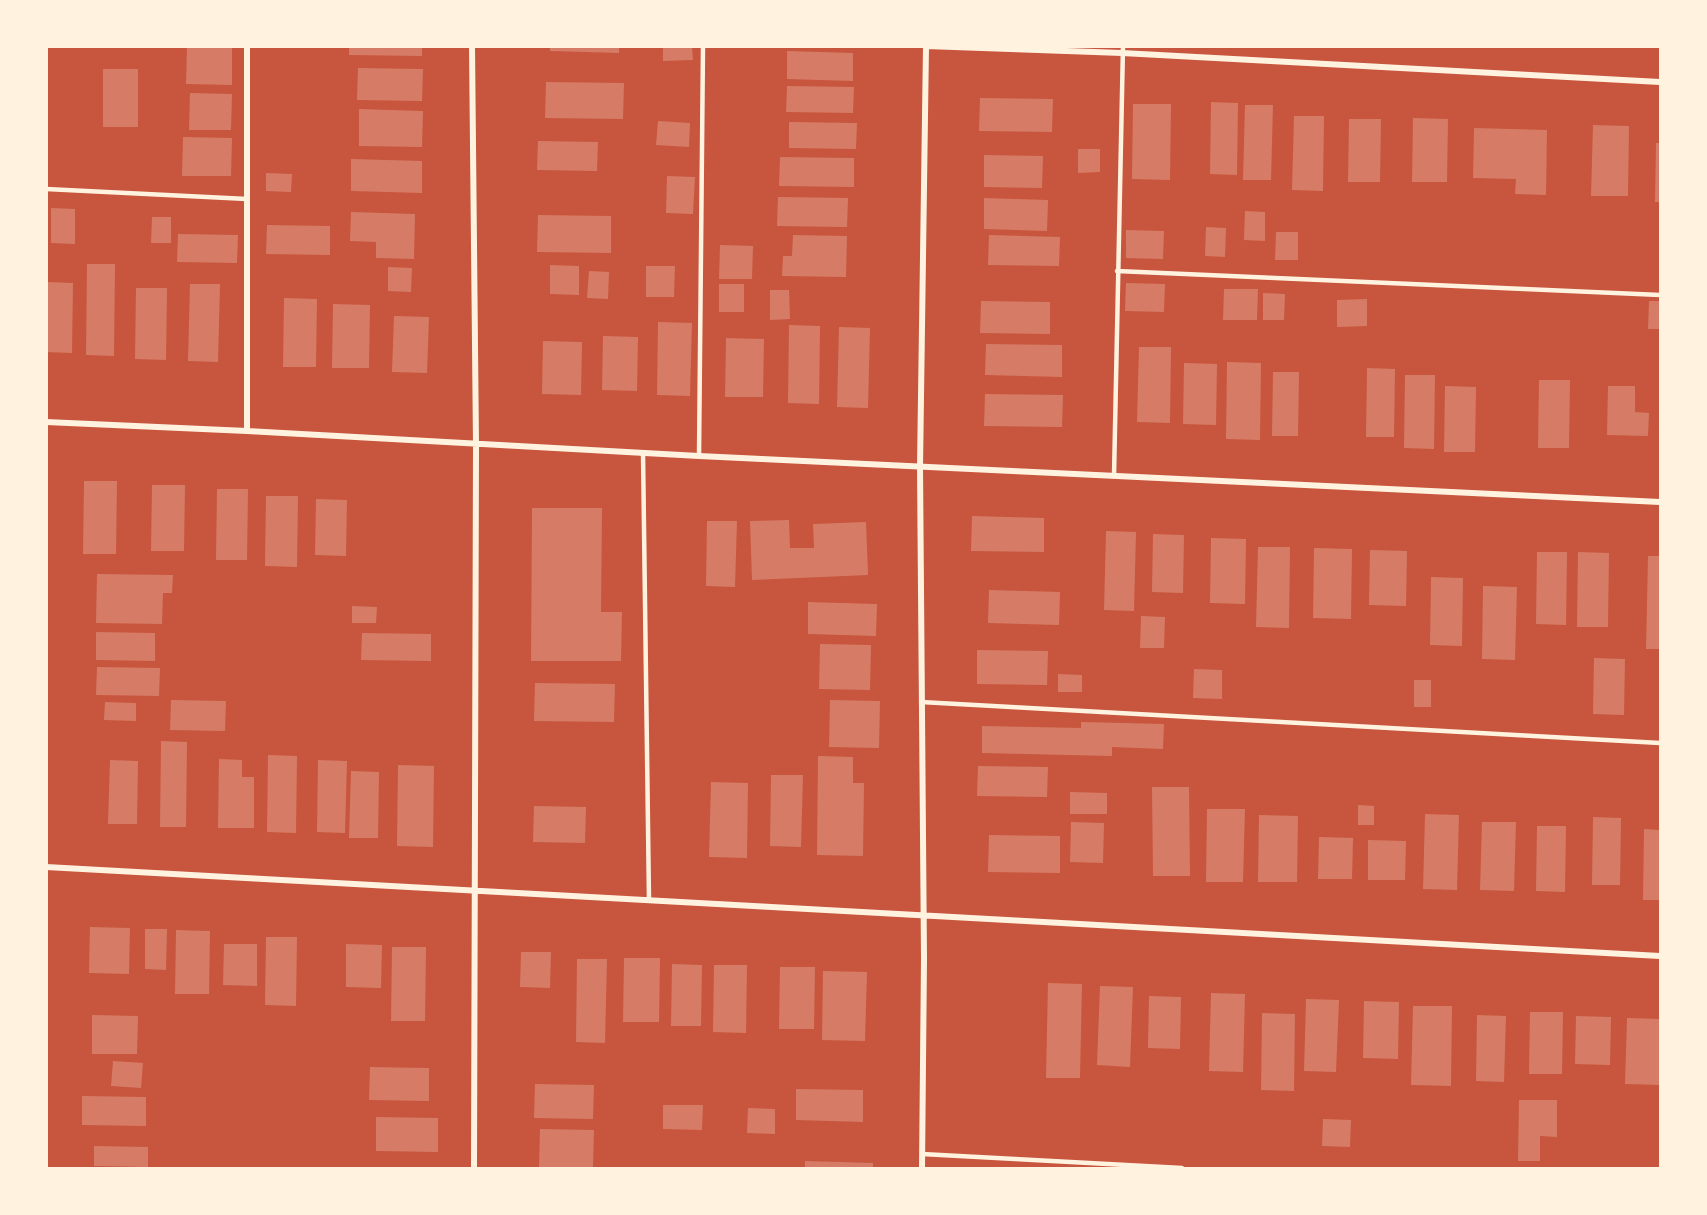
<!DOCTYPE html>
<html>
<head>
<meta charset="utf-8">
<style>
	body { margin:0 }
	#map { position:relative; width:1707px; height:1215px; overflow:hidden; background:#c8553d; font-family:Rubik,sans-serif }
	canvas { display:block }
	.frame { position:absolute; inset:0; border:48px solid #fff3e0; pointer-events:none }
</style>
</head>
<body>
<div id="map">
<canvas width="1707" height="1215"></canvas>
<div class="frame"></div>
</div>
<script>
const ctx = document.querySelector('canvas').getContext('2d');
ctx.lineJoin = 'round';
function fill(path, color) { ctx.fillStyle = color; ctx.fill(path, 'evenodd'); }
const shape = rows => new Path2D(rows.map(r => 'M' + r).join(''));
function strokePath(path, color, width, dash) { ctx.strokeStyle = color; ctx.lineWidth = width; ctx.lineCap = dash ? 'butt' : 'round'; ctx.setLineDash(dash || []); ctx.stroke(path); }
fill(shape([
	[349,46,422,46,422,56,349,55],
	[550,46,619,46,619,53,550,51],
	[663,46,692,46,693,60,663,61],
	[187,47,232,48,232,85,186,84],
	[787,51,853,53,853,81,787,79],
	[358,68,423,69,422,101,357,100],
	[103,69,138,69,138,127,103,127],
	[546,82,624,83,623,119,545,118],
	[787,86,854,87,853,113,786,112],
	[190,93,232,94,231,130,189,130],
	[980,98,1053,99,1052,132,979,131],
	[1211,102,1238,103,1237,175,1210,174],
	[1133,104,1171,104,1170,180,1132,179],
	[1245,105,1273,105,1271,180,1243,180],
	[359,109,423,111,422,147,359,146],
	[1294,116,1324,116,1323,191,1292,190],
	[1413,118,1448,119,1447,182,1412,182],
	[1349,119,1381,119,1380,182,1348,182],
	[658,121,690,123,689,147,656,145],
	[789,122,857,123,856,149,789,148],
	[1593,125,1629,126,1628,196,1591,196],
	[1474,128,1547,130,1546,195,1515,194,1516,179,1473,178],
	[183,137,232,138,231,176,182,176],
	[538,141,598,142,597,171,537,170],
	[1656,143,1660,143,1660,202,1655,202],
	[1078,149,1100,149,1100,172,1078,173],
	[984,155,1043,156,1042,188,984,187],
	[780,157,854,158,854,187,779,186],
	[351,159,422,161,422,193,351,191],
	[266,173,292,174,291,192,266,191],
	[667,176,695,177,693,214,666,213],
	[778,197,848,198,847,227,777,226],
	[984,198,1048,200,1047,231,984,229],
	[51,208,75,209,75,244,51,243],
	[1245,211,1265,212,1265,241,1244,240],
	[351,212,415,214,414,259,376,258,376,242,350,241],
	[538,215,611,216,611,253,537,252],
	[152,217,171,217,171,243,151,243],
	[267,225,330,226,330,255,266,254],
	[1206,227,1226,228,1225,257,1205,256],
	[1126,230,1164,231,1163,259,1126,258],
	[1276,232,1298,232,1298,260,1275,260],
	[178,234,238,235,237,263,177,262],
	[793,235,847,236,846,277,782,276,783,256,792,256],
	[989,235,1060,237,1059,266,988,265],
	[720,245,753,246,752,279,719,279],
	[87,264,115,264,114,356,86,355],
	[550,265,579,266,579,295,550,294],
	[646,266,675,266,674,297,646,297],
	[388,267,412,268,411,292,388,291],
	[589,271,609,272,608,299,587,298],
	[47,282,73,283,72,353,46,352],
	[1126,283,1165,284,1164,312,1125,311],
	[190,284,220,284,218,362,188,361],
	[719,284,744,284,744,312,719,312],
	[136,288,167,288,166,360,135,359],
	[1224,289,1258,289,1257,320,1223,320],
	[770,290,789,290,790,319,770,320],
	[1263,293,1285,294,1284,320,1263,320],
	[284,298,317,299,316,367,283,367],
	[1367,299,1367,326,1337,327,1337,300],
	[981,301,1050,302,1050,334,980,333],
	[1649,301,1660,301,1660,329,1648,329],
	[333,304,370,305,369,368,332,368],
	[394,316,429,317,427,373,392,372],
	[658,322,692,323,690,396,657,395],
	[789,325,820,326,819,404,788,403],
	[839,327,870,328,868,408,837,407],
	[603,336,638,337,637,391,602,390],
	[726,338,764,339,763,397,725,397],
	[543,341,582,342,581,395,542,394],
	[986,344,1062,345,1062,377,985,375],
	[1139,347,1171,347,1170,423,1137,422],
	[1227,362,1261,363,1260,440,1226,439],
	[1184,363,1217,364,1216,425,1183,424],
	[1367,368,1395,369,1394,437,1366,437],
	[1273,372,1299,372,1298,436,1272,436],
	[1405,375,1435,375,1434,449,1404,448],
	[1539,380,1570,380,1569,448,1538,448],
	[1445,386,1476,387,1475,452,1444,452],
	[1608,386,1635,386,1635,412,1649,413,1648,436,1607,435],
	[985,394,1063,395,1062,427,984,426],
	[84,481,117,481,116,554,83,554],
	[152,485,185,485,184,551,151,551],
	[217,489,248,489,247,560,216,560],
	[266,496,298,496,297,567,265,566],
	[316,499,347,500,346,556,315,555],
	[532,508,602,508,601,612,622,612,621,661,531,661],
	[972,516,1044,518,1044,552,971,551],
	[789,520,790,548,814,548,813,524,866,522,868,575,752,580,750,521],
	[707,521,737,521,735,587,706,586],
	[1106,531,1136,532,1134,611,1104,610],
	[1153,534,1184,535,1183,593,1152,592],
	[1211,538,1246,539,1245,604,1210,603],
	[1258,547,1290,547,1289,628,1256,627],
	[1314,548,1352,549,1351,619,1313,618],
	[1370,550,1407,551,1406,606,1369,605],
	[1537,552,1567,552,1566,625,1536,624],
	[1578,552,1609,553,1608,627,1577,627],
	[1648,556,1660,556,1660,649,1646,649],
	[97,574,173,575,172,593,163,593,162,624,96,623],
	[1431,577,1463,578,1462,646,1430,645],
	[1483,586,1517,587,1515,660,1482,659],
	[989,590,1060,592,1059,625,988,623],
	[808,602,877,604,876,636,808,634],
	[352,606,377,607,376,623,352,623],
	[1141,616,1165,617,1164,648,1140,648],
	[96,632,155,633,155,661,96,660],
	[362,633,431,634,431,661,361,660],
	[820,644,871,645,870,690,819,689],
	[977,650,1048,651,1047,685,977,684],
	[1594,658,1625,659,1624,715,1593,714],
	[97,667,160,668,159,696,96,695],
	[1194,669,1222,670,1222,699,1193,698],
	[1058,674,1082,675,1082,692,1058,692],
	[1414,680,1431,680,1431,707,1414,707],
	[535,683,615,684,614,722,534,721],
	[171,700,226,701,225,731,170,730],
	[830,700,880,701,879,748,829,747],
	[105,702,136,703,136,721,104,720],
	[1081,722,1164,724,1163,749,1112,747,1112,756,982,753,982,726,1081,728],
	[161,741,187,742,186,827,160,827],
	[268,755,297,756,296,833,267,832],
	[818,756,853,757,853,783,864,783,863,856,817,855],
	[219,759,242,760,242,777,254,777,254,828,218,828],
	[110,760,138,761,137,824,108,824],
	[318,760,347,761,345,833,317,832],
	[398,765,434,766,433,847,397,846],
	[978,766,1048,767,1047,797,977,796],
	[351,771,379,772,378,838,349,838],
	[771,775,803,775,801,847,770,846],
	[711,782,748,783,747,858,709,857],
	[1152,787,1189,787,1190,876,1153,876],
	[1070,792,1107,793,1107,814,1070,814],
	[1358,805,1374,806,1374,825,1358,825],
	[534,806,586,807,585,843,533,842],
	[1207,809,1245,809,1243,882,1206,882],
	[1425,814,1459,815,1457,890,1423,889],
	[1259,815,1298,816,1297,882,1258,882],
	[1593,817,1621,818,1620,885,1592,885],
	[1071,822,1104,823,1103,863,1070,862],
	[1482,822,1516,822,1514,891,1480,890],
	[1537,826,1566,826,1565,892,1536,891],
	[1644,829,1660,830,1660,900,1643,900],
	[989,835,1060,836,1060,873,988,872],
	[1319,837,1353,838,1352,879,1318,879],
	[1368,840,1406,841,1405,880,1368,880],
	[90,927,130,928,129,974,89,973],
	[145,929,167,929,166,970,145,969],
	[176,930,210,931,209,994,175,994],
	[266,937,297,937,296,1006,265,1005],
	[224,944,257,944,257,986,223,985],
	[346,944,382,945,381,988,346,987],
	[392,947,426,947,425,1021,391,1021],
	[521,952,551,952,550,988,520,987],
	[624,958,660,958,659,1022,623,1022],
	[577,959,607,959,605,1043,576,1042],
	[672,964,702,965,701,1026,671,1026],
	[714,965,747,965,746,1033,713,1032],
	[780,967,815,967,814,1029,779,1029],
	[823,971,867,972,865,1041,822,1040],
	[1048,983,1082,984,1080,1078,1046,1078],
	[1100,986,1133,987,1130,1067,1097,1065],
	[1211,993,1245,994,1243,1072,1209,1071],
	[1149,996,1181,997,1180,1049,1148,1048],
	[1306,999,1339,1000,1336,1072,1304,1071],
	[1364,1001,1399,1002,1398,1059,1363,1058],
	[1413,1006,1452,1006,1451,1086,1411,1085],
	[1530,1012,1563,1012,1562,1074,1529,1074],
	[1262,1013,1295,1014,1294,1091,1261,1090],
	[92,1015,138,1016,137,1054,92,1054],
	[1477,1015,1506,1016,1504,1082,1476,1081],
	[1576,1016,1611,1017,1610,1065,1575,1064],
	[1627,1018,1660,1019,1660,1085,1625,1084],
	[113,1061,143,1063,141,1088,111,1086],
	[370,1067,429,1068,429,1101,369,1100],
	[535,1084,594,1085,593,1119,534,1118],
	[796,1089,863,1090,863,1122,796,1120],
	[82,1096,146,1097,146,1126,82,1125],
	[1519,1100,1557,1100,1557,1137,1540,1136,1540,1161,1518,1161],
	[663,1105,703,1105,702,1130,663,1129],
	[748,1108,775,1109,775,1134,747,1133],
	[376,1117,438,1118,438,1152,376,1151],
	[1323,1119,1351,1120,1350,1147,1322,1146],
	[540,1129,594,1130,593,1168,539,1168],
	[94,1146,148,1147,148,1167,94,1166],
	[805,1161,873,1163,873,1168,805,1168]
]), '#d67c66');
strokePath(shape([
	[46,189,247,199],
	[1117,271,1660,295],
	[643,453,649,900],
	[699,456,703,46],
	[1114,476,1123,46],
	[921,702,1660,743],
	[922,1154,1182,1168]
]), '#fff3e0', 4.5);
strokePath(shape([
	[247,46,247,431],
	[472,46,476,445,474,1168],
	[46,422,247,431,699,456,1660,502],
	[46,867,1660,956],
	[922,1168,924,958,920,467,926,46,1122,53,1660,82]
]), '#fff3e0', 6);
</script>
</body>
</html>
